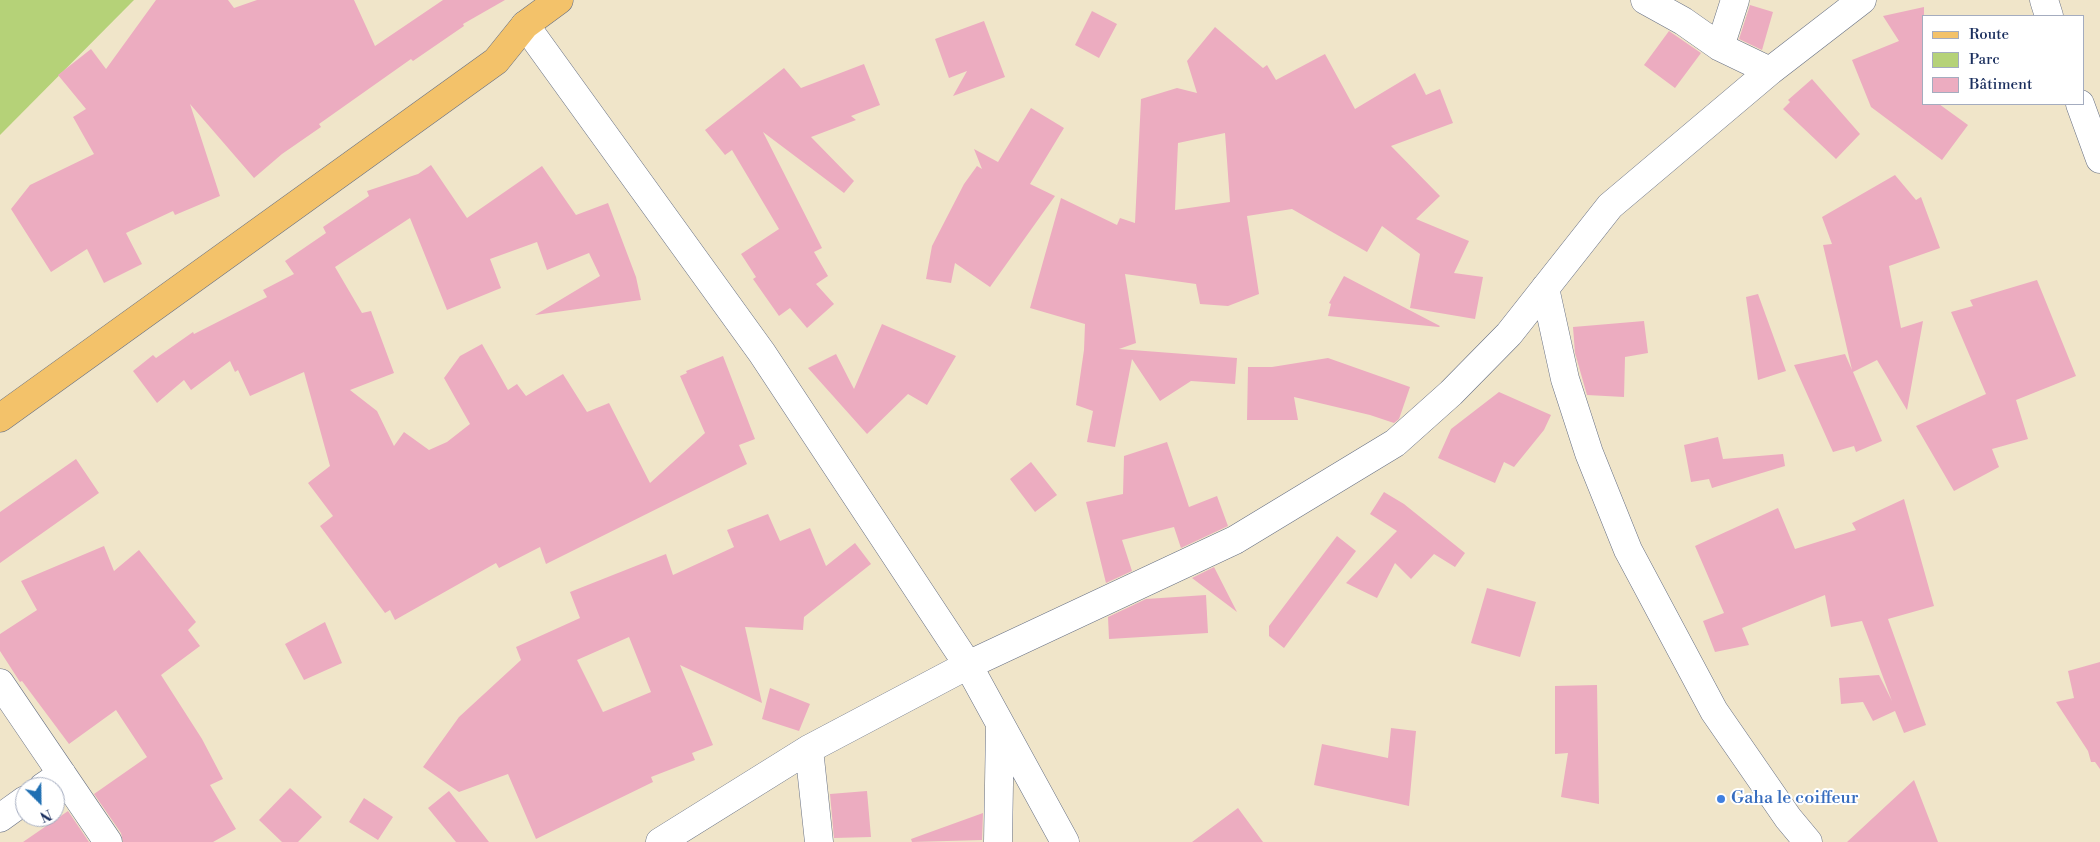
<!DOCTYPE html>
<html>
<head>
<meta charset="utf-8">
<style>
	body { margin:0 }
	#map { position:relative; width:2100px; height:842px; overflow:hidden; background:#f0e5c9; font-family:"Libre Bodoni",serif }
	canvas { display:block }
	.legend { position:absolute; left:1922px; top:15px; width:162px; height:90px; box-sizing:border-box; background:#fff; border:1px solid #a4acbf; margin:0; padding:6px 9px; list-style:none; font-size:15px; color:#1b2f5e }
	.legend li { display:flex; align-items:center; gap:10px; height:25px }
	.legend b { width:25px; border:1px solid #a4acbf }
	.north { position:absolute; left:15px; top:777px; width:50px; height:50px; box-sizing:border-box; background:#fff; border:1px solid #a4acbf; border-radius:50%; rotate:157deg; font-size:14px; font-weight:700; line-height:20px; text-align:center; color:#1b2f5e }
	.north::after { content:''; display:block; margin:auto; width:18px; height:22px; background:#1f6fb2; clip-path:polygon(50% 0,100% 100%,50% 72%,0 100%) }
</style>
</head>
<body>
<div id="map">
<canvas width="2100" height="842"></canvas>
<ul class="legend">
<li><b style="height:6px;background:#f3c26a"></b>Route</li>
<li><b style="height:14px;background:#b5d278"></b>Parc</li>
<li><b style="height:14px;background:#ecacc0"></b>Bâtiment</li>
</ul>
<div class="north">N</div>
</div>
<script>
const ctx = document.querySelector('canvas').getContext('2d');
ctx.lineJoin = 'round';
function fill(path, color) { ctx.fillStyle = color; ctx.fill(path, 'evenodd'); }
const shape = rows => new Path2D(rows.map(r => 'M' + r).join(''));
function strokePath(path, color, width, dash) { ctx.strokeStyle = color; ctx.lineWidth = width; ctx.lineCap = dash ? 'butt' : 'round'; ctx.setLineDash(dash || []); ctx.stroke(path); }
function write(font, color, halo, rows, align = 'center') {
  ctx.font = font + ' "Libre Bodoni",serif'; ctx.lineWidth = 4; ctx.setLineDash([]); ctx.textBaseline = 'middle'; ctx.strokeStyle = halo; ctx.fillStyle = color; for (const [text, x, y, turn = 0] of rows) {
    ctx.save(); ctx.translate(x, y); ctx.rotate((+turn || 0) * Math.PI / 180); ctx.textAlign = isNaN(turn) ? turn : align; if (halo) ctx.strokeText(text, 0, 0); ctx.fillText(text, 0, 0); ctx.restore();
  }
}
fill(shape([
	[0,0,134,0,0,135]
]), '#b5d278');
fill(shape([
	[156,0,228,0,234,8,257,0,354,0,375,46,443,0,505,0,463,24,464,26,413,61,411,59,319,124,321,127,282,154,254,178,190,104,220,196,175,215,173,211,126,233,142,264,104,283,87,249,51,272,11,209,30,185,94,154,73,117,86,109,58,75,91,49,106,69],
	[1750,5,1773,12,1762,50,1739,39],
	[1924,7,1924,104,1939,104,1968,125,1942,160,1871,107,1852,60,1899,41,1883,16],
	[1092,11,1117,24,1099,58,1075,45],
	[984,21,1005,77,953,96,967,71,949,78,935,39],
	[1215,27,1263,68,1267,65,1276,80,1325,54,1355,109,1415,73,1426,95,1440,89,1453,123,1391,146,1440,196,1416,219,1469,241,1454,273,1483,277,1475,319,1410,308,1420,254,1382,226,1367,252,1292,209,1247,216,1259,294,1228,306,1200,304,1196,284,1125,274,1136,343,1119,349,1237,358,1235,384,1191,381,1160,401,1132,359,1115,447,1087,442,1093,411,1076,405,1084,350,1085,324,1030,308,1061,198,1117,225,1120,218,1135,223,1141,99,1177,88,1197,93,1187,61],
	[1225,133,1230,202,1175,210,1178,143],
	[1669,31,1701,53,1675,88,1644,65],
	[864,64,880,105,851,116,856,120,811,137,854,181,844,193,763,132,822,248,814,252,828,276,816,284,834,304,807,328,790,308,779,316,753,279,756,277,741,254,779,229,732,150,725,155,705,130,784,68,801,88],
	[1812,79,1860,134,1836,159,1783,109,1790,102,1788,100],
	[1031,108,1064,128,1030,184,1055,196,990,287,955,263,951,283,926,279,932,246,964,184,977,166,982,169,974,149,998,162],
	[431,165,467,218,542,166,576,215,608,203,636,277,641,300,535,315,600,276,589,253,547,270,537,242,490,259,501,288,447,310,410,218,335,267,362,313,371,311,394,373,350,390,377,411,394,446,404,432,429,450,447,442,470,424,444,378,460,356,482,344,508,390,517,384,526,396,563,374,587,412,609,403,650,483,705,433,680,376,687,373,686,371,723,356,755,439,739,445,747,464,546,564,540,547,499,568,496,563,395,620,390,610,385,613,320,526,333,516,308,483,330,466,304,372,250,396,238,370,235,372,230,361,191,390,184,380,157,403,133,371,153,355,156,358,193,332,194,334,267,297,263,290,294,274,285,261,326,233,323,227,369,196,367,191,418,174],
	[1895,175,1916,200,1921,197,1940,248,1889,266,1901,328,1923,321,1907,410,1877,360,1853,372,1882,441,1856,452,1854,446,1833,452,1794,365,1845,354,1852,370,1823,245,1832,244,1822,217],
	[1344,276,1440,326,1439,327,1328,316,1331,304,1329,303],
	[2037,280,2076,376,2016,400,2028,439,1992,449,1999,467,1954,491,1916,426,1986,394,1951,312,1973,306,1970,300],
	[1758,294,1786,371,1758,380,1746,297],
	[1644,321,1648,353,1625,357,1624,397,1587,395,1575,353,1573,327],
	[882,324,956,356,927,405,908,394,867,434,808,368,836,354,854,389],
	[1328,358,1410,387,1399,419,1394,423,1370,415,1294,397,1298,420,1247,420,1248,367,1272,367],
	[1499,392,1551,415,1544,430,1514,467,1504,462,1495,483,1438,458,1451,429],
	[1718,437,1723,459,1783,454,1785,466,1712,488,1709,479,1691,482,1684,445],
	[1167,442,1189,507,1217,496,1228,526,1181,548,1174,527,1122,540,1132,571,1106,583,1086,502,1123,494,1124,456],
	[76,459,99,493,0,563,0,512],
	[1031,462,1057,495,1035,512,1010,479],
	[1384,492,1404,504,1465,553,1455,567,1434,554,1411,579,1395,563,1377,598,1346,583,1397,531,1370,514],
	[1904,499,1934,606,1888,619,1926,725,1904,733,1895,711,1873,721,1863,702,1841,704,1839,678,1879,675,1892,701,1862,621,1831,627,1825,595,1742,628,1749,645,1715,652,1703,621,1724,613,1695,546,1778,508,1795,549,1856,530,1852,523],
	[768,514,780,541,810,528,826,566,855,543,871,564,804,617,803,630,745,627,762,703,680,665,713,745,692,753,695,760,651,777,653,782,536,839,508,774,459,792,423,767,459,717,521,660,516,647,580,618,570,592,666,554,673,575,734,547,727,530],
	[629,637,651,692,603,712,577,660],
	[1337,536,1356,551,1284,648,1269,636,1269,626],
	[104,546,114,571,139,550,196,622,188,630,200,646,161,675,202,739,223,779,210,785,236,829,213,842,123,842,121,833,94,794,147,757,116,710,69,744,22,681,20,682,0,651,0,634,37,610,21,581],
	[1214,567,1237,612,1192,578],
	[1487,588,1536,602,1520,657,1471,643],
	[1206,595,1208,633,1109,639,1108,617,1146,599],
	[325,622,342,663,304,680,285,644],
	[2100,662,2100,769,2095,762,2091,762,2088,751,2056,702,2074,698,2068,671],
	[1597,685,1599,804,1561,797,1568,753,1555,754,1555,686],
	[770,688,810,704,799,731,762,719],
	[1391,728,1416,731,1409,806,1314,785,1322,744,1388,758],
	[1914,780,1938,842,1847,842],
	[290,788,322,817,298,842,282,842,259,820],
	[449,791,489,842,456,842,428,808],
	[867,791,871,837,834,838,830,794],
	[364,798,393,817,378,840,349,822],
	[1238,808,1263,842,1192,842],
	[68,811,89,842,23,842],
	[983,813,982,840,912,842,911,839]
]), '#ecacc0');
const minor = shape([
	[1645,0,1683,21,1720,47,1770,71],
	[2044,0,2049,16],
	[525,25,762,353,968,665,1065,842],
	[1720,47,1735,0],
	[2080,104,2100,159],
	[1545,288,1565,379,1589,453,1628,550,1714,711,1788,818,1808,842],
	[0,683,108,842],
	[809,749,819,842],
	[43,787,62,774],
	[0,818,25,800],
	[660,842,809,749,968,665,1235,540,1395,443,1451,393,1509,334,1610,206,1770,71,1862,0],
	[998,842,1000,726]
]);
const major = shape([
	[0,418,496,61,525,25,559,0]
]);
strokePath(minor, '#666f83', 29);
strokePath(major, '#666f83', 29);
strokePath(minor, '#fff', 28);
strokePath(major, '#f3c26a', 28);
for (const [x, y, r, color] of [
	[1721,799,5,"#3f7fe0"]
]) { const dot = new Path2D(); dot.arc(x, y, r, 0, 2 * Math.PI); ctx.fillStyle = color; ctx.fill(dot); strokePath(dot, '#fff', 2); }
write('18px', '#366cbe', '#fff', [
	["Gaha le coiffeur",1731,799]
], 'left');
</script>
</body>
</html>
